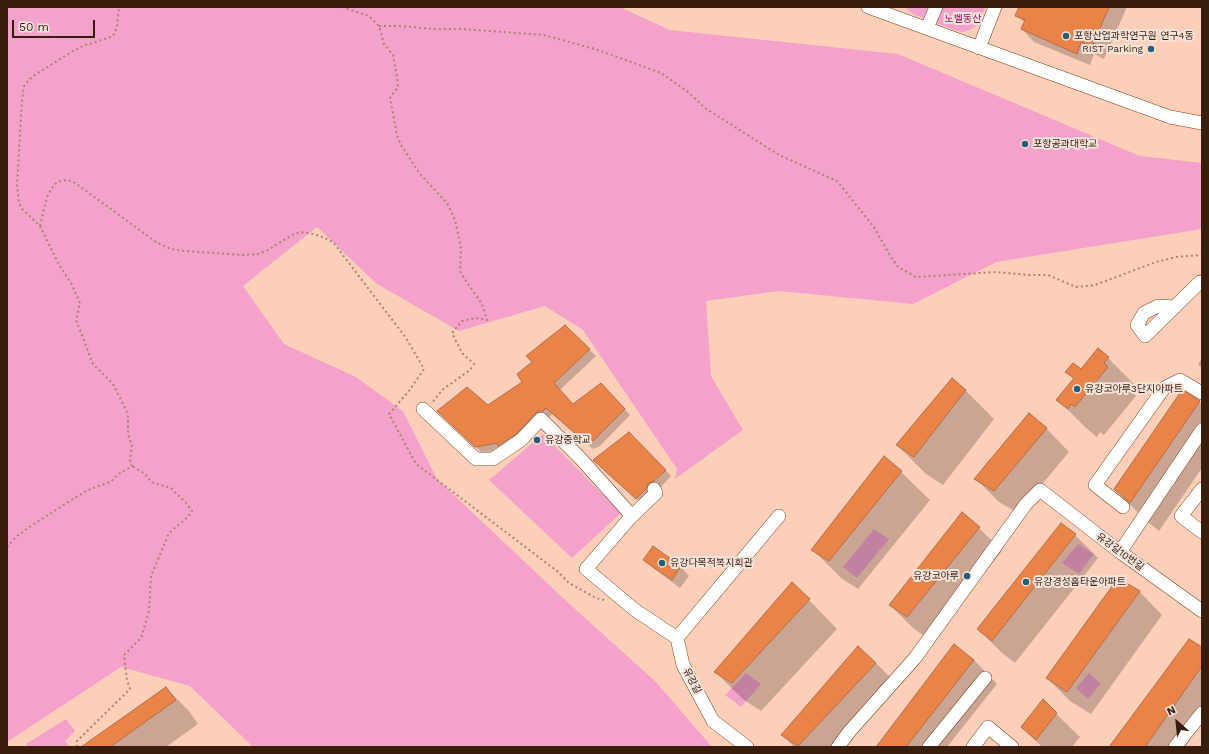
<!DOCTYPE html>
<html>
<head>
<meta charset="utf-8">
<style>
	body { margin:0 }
	#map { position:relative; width:1209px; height:754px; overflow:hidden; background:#fecfb8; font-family:"Work Sans",sans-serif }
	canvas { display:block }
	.frame { position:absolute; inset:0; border:8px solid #381c0c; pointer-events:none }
	.north { position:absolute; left:1157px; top:702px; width:40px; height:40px; -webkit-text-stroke:3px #f4e4dc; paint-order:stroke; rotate:333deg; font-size:11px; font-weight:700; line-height:16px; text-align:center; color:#381c0c }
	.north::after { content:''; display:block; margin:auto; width:14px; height:18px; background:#381c0c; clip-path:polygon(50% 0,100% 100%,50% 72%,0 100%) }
	.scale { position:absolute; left:12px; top:20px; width:83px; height:18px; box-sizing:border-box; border:2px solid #381c0c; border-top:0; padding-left:5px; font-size:12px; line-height:14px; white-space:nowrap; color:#381c0c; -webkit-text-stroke:3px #f4e4dc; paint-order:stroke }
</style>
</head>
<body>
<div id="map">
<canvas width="1209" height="754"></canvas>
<div class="frame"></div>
<div class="north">N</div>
<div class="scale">50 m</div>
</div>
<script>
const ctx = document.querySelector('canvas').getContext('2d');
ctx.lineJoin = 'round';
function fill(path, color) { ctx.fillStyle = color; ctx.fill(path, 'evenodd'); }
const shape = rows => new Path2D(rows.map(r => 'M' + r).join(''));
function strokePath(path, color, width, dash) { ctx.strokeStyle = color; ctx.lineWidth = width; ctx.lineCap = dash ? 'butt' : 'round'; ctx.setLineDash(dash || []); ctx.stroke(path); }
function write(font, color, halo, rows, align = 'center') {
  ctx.font = font + ' "Work Sans","Noto Sans KR",sans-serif'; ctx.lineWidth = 4; ctx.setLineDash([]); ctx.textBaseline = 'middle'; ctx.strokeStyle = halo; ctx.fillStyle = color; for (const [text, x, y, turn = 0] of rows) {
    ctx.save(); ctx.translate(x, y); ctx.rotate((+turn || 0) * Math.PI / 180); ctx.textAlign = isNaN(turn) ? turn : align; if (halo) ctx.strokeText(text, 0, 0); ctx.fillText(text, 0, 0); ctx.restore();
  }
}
fill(shape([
	[7,7,620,7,670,30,898,54,1140,156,1202,163,1202,229,996,262,913,304,779,291,706,301,711,376,743,430,675,479,677,469,583,330,545,306,459,331,377,284,317,227,243,286,284,344,356,377,403,411,437,479,564,599,656,682,712,747,253,747,190,686,121,667,7,742],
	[904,7,986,7,977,25,970,30,963,32,957,31,913,14],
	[543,434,621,513,572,558,489,480],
	[874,529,889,539,857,578,843,567],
	[1078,544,1094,554,1079,574,1062,563],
	[746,673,761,684,741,707,725,695],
	[1089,673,1101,684,1088,699,1076,688],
	[66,719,75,731,65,741,70,747,28,747,26,744]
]), '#f4a2cb');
fill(shape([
	[1020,7,1127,7,1104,59,1094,54,1090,65,1034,42,1022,29,1025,23,1017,15],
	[565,326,596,356,560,390,573,405,607,390,630,415,600,446,593,449,553,414,549,417,546,417,503,449,482,453,439,411,488,406,524,383,533,362],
	[1098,350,1108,358,1137,387,1132,392,1136,396,1104,435,1100,432,1097,437,1086,428,1058,400,1074,379,1067,372,1081,371],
	[1202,358,1202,368,1198,364],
	[953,380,966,391,994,419,943,485,926,474,897,445],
	[1182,392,1202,404,1202,468,1159,531,1143,518,1115,489],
	[1046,428,1069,452,1018,513,999,502,976,479],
	[629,433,671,476,661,487,657,488,643,505,601,466],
	[901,472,930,500,858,589,841,578,812,549],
	[979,528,1002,551,930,640,913,628,890,605],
	[1075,535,1098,558,1015,663,1001,652,978,629],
	[653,548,681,567,689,576,680,588,653,568,644,560],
	[1139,591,1162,615,1091,714,1070,701,1047,678],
	[809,600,837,629,761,711,744,700,715,672],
	[954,645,974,660,997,684,947,747,877,747],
	[1202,648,1202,722,1185,747,1111,747],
	[876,663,899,686,842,747,794,747,782,735],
	[166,688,189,711,198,724,166,747,84,747],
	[1043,701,1080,737,1072,747,1042,747,1022,727]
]), '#0003');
const building = shape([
	[1019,7,1109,7,1092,47,1081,42,1077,54,1021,29,1025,20,1015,16,1019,7],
	[565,325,590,349,554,383,573,404,601,383,625,409,594,440,586,443,546,408,543,411,539,411,536,413,516,434,498,446,497,443,475,447,437,411,467,387,488,405,522,382,517,374,532,362,526,356,565,325],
	[1098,348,1109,357,1104,363,1108,367,1075,407,1071,404,1068,409,1056,400,1074,378,1065,372,1073,363,1081,369,1098,348],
	[952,378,966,390,914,457,896,445,952,378],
	[1182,390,1200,401,1130,503,1114,489,1182,390],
	[1029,413,1047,428,994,491,974,479,1029,413],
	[629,432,666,470,654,481,651,482,648,484,646,489,636,499,593,460,629,432],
	[884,456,902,471,829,561,811,550,884,456],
	[962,512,980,527,907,617,889,605,962,512],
	[1061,523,1076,534,992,641,977,629,1061,523],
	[653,546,681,566,672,580,643,560,653,546],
	[1118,578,1140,591,1067,692,1046,678,1118,578],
	[792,582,810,599,732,683,714,672,792,582],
	[1189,639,1202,647,1202,666,1145,747,1109,747,1189,639],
	[954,644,974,660,906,747,876,747,954,644],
	[858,646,876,663,798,746,781,735,858,646],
	[166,687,176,700,110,747,81,747,166,687],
	[1043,699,1057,713,1036,740,1021,727,1043,699]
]);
fill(building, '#ea8348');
strokePath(building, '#b36d48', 1);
const minor = shape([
	[868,7,1170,117,1202,123],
	[927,28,936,7],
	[979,48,995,7],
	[1175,307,1158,306,1144,313,1137,325,1145,336,1200,282,1202,283],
	[423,409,476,459,493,459,521,440,541,419,581,459,632,516],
	[654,489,656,493,630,518,586,569,635,610,677,638,683,665,713,721,747,747],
	[1202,489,1181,516,1202,532],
	[1123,507,1095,485,1164,388,1180,380,1202,393],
	[1120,552,1202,430],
	[677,638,779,516],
	[838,747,849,732,915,658,1026,504,1040,490,1120,552,1202,611],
	[929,747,985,678],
	[973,747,988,727,1012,747],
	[1175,747,1202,713]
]);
strokePath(minor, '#7f3f18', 14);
strokePath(shape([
	[342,7,369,16,379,26,384,44,393,55,397,77,398,87,390,98,397,135,401,145,420,174,447,203,455,220,461,248,460,271,468,284,482,304,487,320,476,318,462,321,452,333,462,353,474,364,470,370,442,390,432,403],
	[379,26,399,26,434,29,462,29,544,35,598,50,661,73,688,92,705,108,779,155,837,181,874,227,889,254,898,267,916,277,996,272,1029,275,1048,275,1076,287,1095,285,1156,262,1176,257,1202,255],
	[40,226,47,197,52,188,57,182,66,180,72,181,78,185,156,242,171,249,185,251,243,255,258,254,268,250,292,235,300,232,309,233,320,236,333,242,406,338,424,369,409,391,389,414,416,464,557,571,569,583,596,598,604,600],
	[7,547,16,537,28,528,76,497,88,490,110,482,115,478,117,475,132,466,130,460,132,446,128,434,128,414,113,384,93,364,76,320,80,303,71,283,59,265,40,226,22,209,19,203,17,186,22,100,24,86,28,81,33,76,73,51,87,44,90,44,113,36,117,28,119,7],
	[77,747,77,741,130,689,127,680,124,655,141,638,149,611,151,576,169,533,188,517,192,511,187,504,171,488,151,482,145,474,132,466]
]), '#a9826e', 2, [2, 3]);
strokePath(minor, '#fff', 13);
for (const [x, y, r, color] of [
	[1066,36,4,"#245f77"],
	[1151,49,4,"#245f77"],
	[1025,144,4,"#245f77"],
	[1077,389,4,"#245f77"],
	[537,440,4,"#245f77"],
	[662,563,4,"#245f77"],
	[967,576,4,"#245f77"],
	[1026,582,4,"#245f77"]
]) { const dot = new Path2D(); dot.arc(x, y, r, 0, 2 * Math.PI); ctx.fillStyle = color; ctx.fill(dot); strokePath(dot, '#f4e4dc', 1.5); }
write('10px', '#920e63', '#f4e4dc', [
	["노벨동산",963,19]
]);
write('10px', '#381c0c', '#f4e4dc', [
	["포항산업과학연구원 연구4동",1074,36],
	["RIST Parking",1143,49,"right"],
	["포항공과대학교",1033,144],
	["유강코아루3단지아파트",1085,389],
	["유강중학교",545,440],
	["유강다목적복지회관",670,563],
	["유강코아루",959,576,"right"],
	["유강경성홈타운아파트",1034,582]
], 'left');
write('10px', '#381c0c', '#f4e4dc', [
	["유강길10번길",1120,552,36],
	["유강길",692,681,62]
]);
</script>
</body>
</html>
